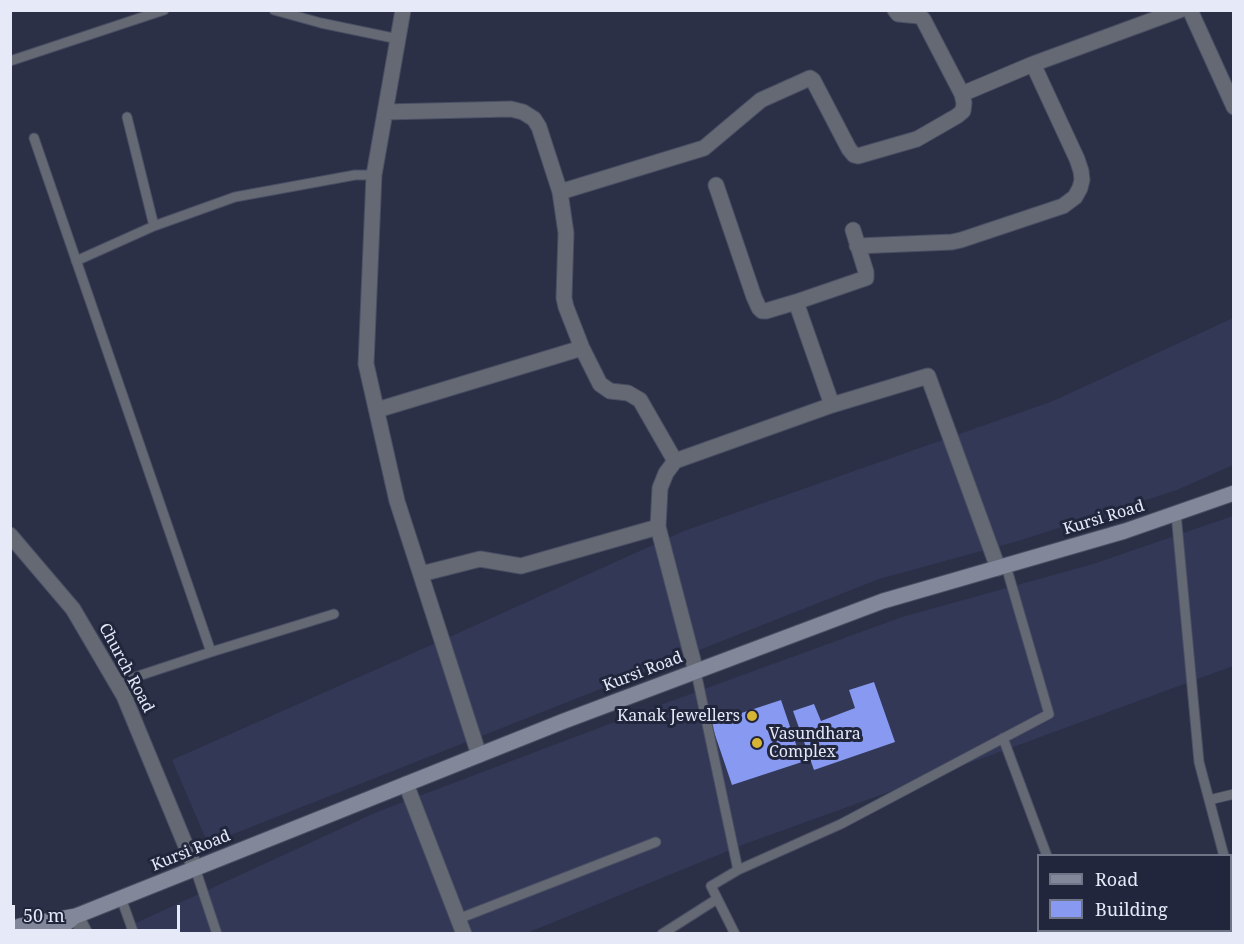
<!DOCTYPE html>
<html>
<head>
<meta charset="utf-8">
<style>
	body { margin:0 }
	#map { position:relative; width:1244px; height:944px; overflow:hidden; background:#2b3047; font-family:"Noto Serif",serif }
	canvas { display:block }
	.frame { position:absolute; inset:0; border:12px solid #e5e9f8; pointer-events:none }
	.legend { position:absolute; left:1037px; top:854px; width:195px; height:78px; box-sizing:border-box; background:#21263c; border:2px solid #6f7487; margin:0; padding:8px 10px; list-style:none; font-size:18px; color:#e5e9f8 }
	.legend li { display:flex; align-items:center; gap:12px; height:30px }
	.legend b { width:30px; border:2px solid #6f7487 }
	.scale { position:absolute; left:12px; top:905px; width:168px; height:27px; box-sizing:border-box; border:3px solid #e5e9f8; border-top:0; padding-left:8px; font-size:18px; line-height:21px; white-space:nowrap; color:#e5e9f8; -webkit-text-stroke:4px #21263c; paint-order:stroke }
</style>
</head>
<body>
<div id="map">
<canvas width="1244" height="944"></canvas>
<div class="frame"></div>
<ul class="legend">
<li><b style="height:8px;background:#82879a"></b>Road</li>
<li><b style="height:16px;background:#8799f1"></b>Building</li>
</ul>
<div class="scale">50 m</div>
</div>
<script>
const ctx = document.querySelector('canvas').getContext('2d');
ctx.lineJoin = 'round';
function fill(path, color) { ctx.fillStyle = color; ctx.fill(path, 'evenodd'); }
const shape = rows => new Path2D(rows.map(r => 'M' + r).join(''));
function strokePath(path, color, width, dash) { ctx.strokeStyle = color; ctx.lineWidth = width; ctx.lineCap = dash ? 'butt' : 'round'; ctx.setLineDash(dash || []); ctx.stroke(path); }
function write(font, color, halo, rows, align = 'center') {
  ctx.font = font + ' "Noto Serif",serif'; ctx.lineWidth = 6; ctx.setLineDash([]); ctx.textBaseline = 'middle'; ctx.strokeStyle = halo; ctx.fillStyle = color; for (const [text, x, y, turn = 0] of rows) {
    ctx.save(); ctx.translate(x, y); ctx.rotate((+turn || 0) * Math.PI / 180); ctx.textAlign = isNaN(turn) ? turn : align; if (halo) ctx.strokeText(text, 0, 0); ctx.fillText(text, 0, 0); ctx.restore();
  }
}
fill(shape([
	[1233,318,1233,465,1177,490,1018,541,879,579,208,844,172,760,456,634,684,531,1053,401],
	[1233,516,1233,666,1016,746,745,844,527,933,112,934,377,812,641,712,902,617,1093,564]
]), '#323856');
fill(shape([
	[874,682,895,742,814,770,793,711,814,704,821,721,855,708,849,690],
	[781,700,802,762,732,785,711,723]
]), '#8799f1');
const service = shape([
	[274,10,321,23,398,39],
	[10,61,164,10],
	[127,117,154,226],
	[34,138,211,652],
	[76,261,154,226,235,197,355,175,374,175],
	[1176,513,1199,762,1224,856],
	[696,672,738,870],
	[117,683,211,652,334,614],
	[1003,738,1047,856],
	[1209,800,1234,794],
	[195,868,217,934],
	[1230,880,1234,891],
	[121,898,134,934],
	[458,919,656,842],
	[1075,930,1076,934],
	[662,934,717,899],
	[735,934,711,886,738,870,841,824,1049,714,1006,566],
	[1061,934,1067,930]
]);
const minor = shape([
	[403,10,374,175,366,364,397,501,479,755],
	[962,94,1033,64,1180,10],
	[385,112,511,109,523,112,534,119,539,127,560,192,566,233,564,298,566,307,582,348,600,384,610,391,628,393,640,400,675,461],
	[716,185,754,297,759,308,762,311,766,311,796,302,866,278,866,272,853,230],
	[560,192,704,148,761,100,810,78,813,80,849,149,854,155,858,156,917,139,957,116,963,111,964,103,962,94,923,19,919,16,898,14,895,10],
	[857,246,952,242,961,240,1063,206,1075,197,1080,188,1082,180,1081,171,1077,159,1033,64],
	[796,302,832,405],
	[377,410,582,348],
	[421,574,480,559,521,566,658,527],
	[696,672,658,527,660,488,666,473,675,461,832,405,928,376,998,568],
	[406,784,464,934]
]);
const tertiary = shape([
	[1190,10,1234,107],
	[10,535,73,609,124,696,195,868],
	[76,916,85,934]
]);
const secondary = shape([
	[10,930,20,926,76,916,564,721,883,601,1125,531,1234,493],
	[52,934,73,918]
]);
strokePath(service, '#494e63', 11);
strokePath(minor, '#494e63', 17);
strokePath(tertiary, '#494e63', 17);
strokePath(secondary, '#494e63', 17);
strokePath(service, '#656974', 9);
strokePath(minor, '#656974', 15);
strokePath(tertiary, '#656974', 15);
strokePath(secondary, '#82879a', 15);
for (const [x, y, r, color] of [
	[752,716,6,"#d6b534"],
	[757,743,6,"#d6b534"]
]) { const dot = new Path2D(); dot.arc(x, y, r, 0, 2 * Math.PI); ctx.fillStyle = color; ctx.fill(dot); strokePath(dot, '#21263c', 2); }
write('16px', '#e5e9f8', '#21263c', [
	["Kursi Road",1104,518,-17],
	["Church Road",126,668,62],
	["Kursi Road",643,672,-21],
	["Kursi Road",191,851,-22]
]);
write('16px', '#e5e9f8', '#21263c', [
	["Kanak Jewellers",740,716],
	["Vasundhara",769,734,"left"],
	["Complex",769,752,"left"]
], 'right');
</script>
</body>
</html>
